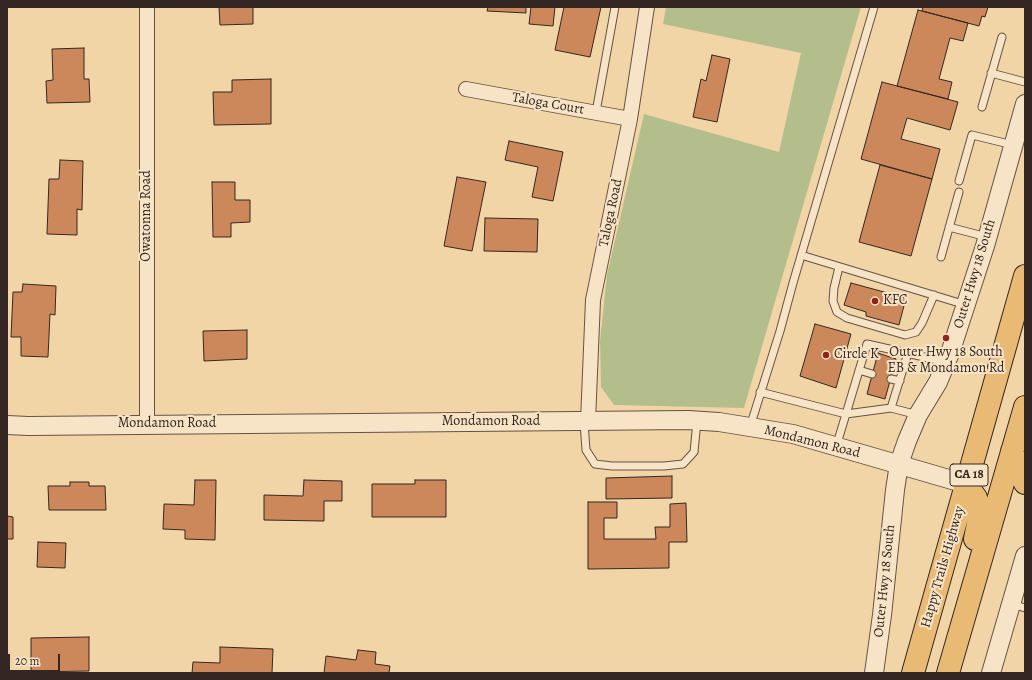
<!DOCTYPE html>
<html>
<head>
<meta charset="utf-8">
<style>
	body { margin:0 }
	#map { position:relative; width:1032px; height:680px; overflow:hidden; background:#f2d5a7; font-family:Alegreya,serif }
	canvas { display:block }
	.frame { position:absolute; inset:0; border:8px solid #342723; pointer-events:none }
	.scale { position:absolute; left:8px; top:654px; width:52px; height:18px; box-sizing:border-box; border:2px solid #342723; border-top:0; padding-left:5px; font-size:12px; line-height:14px; white-space:nowrap; color:#342723; -webkit-text-stroke:3px #f7e4c6; paint-order:stroke }
</style>
</head>
<body>
<div id="map">
<canvas width="1032" height="680"></canvas>
<div class="frame"></div>
<div class="scale">20 m</div>
</div>
<script>
const ctx = document.querySelector('canvas').getContext('2d');
ctx.lineJoin = 'round';
function fill(path, color) { ctx.fillStyle = color; ctx.fill(path, 'evenodd'); }
const shape = rows => new Path2D(rows.map(r => 'M' + r).join(''));
function strokePath(path, color, width, dash) { ctx.strokeStyle = color; ctx.lineWidth = width; ctx.lineCap = dash ? 'butt' : 'round'; ctx.setLineDash(dash || []); ctx.stroke(path); }
function write(font, color, halo, rows, align = 'center') {
  ctx.font = font + ' Alegreya,serif'; ctx.lineWidth = 4; ctx.setLineDash([]); ctx.textBaseline = 'middle'; ctx.strokeStyle = halo; ctx.fillStyle = color; for (const [text, x, y, turn = 0] of rows) {
    ctx.save(); ctx.translate(x, y); ctx.rotate((+turn || 0) * Math.PI / 180); ctx.textAlign = isNaN(turn) ? turn : align; if (halo) ctx.strokeText(text, 0, 0); ctx.fillText(text, 0, 0); ctx.restore();
  }
}
fill(shape([
	[666,7,861,7,744,408,614,405,601,387,600,341,607,275,644,114,779,152,801,53,663,24]
]), '#b4be8c');
const building = shape([
	[219,7,253,7,253,24,220,25,219,7],
	[488,7,526,7,526,13,487,11,488,7],
	[531,7,555,7,553,26,529,24,531,7],
	[564,7,601,7,590,57,555,50,564,7],
	[923,7,988,7,985,17,982,16,979,26,922,11,923,7],
	[918,10,968,23,963,41,950,38,939,79,952,82,948,99,897,86,918,10],
	[84,48,84,79,89,79,90,102,47,103,46,81,53,80,52,49,84,48],
	[712,55,730,59,717,122,693,117,701,79,706,81,712,55],
	[271,79,271,124,214,125,213,92,232,92,232,80,271,79],
	[882,82,958,102,950,130,907,118,901,139,940,149,932,179,861,159,882,82],
	[509,141,563,152,553,201,532,197,538,167,505,160,509,141],
	[60,160,83,161,82,210,77,209,77,235,47,234,49,179,59,179,60,160],
	[880,165,932,179,911,256,859,242,880,165],
	[457,177,486,182,472,251,444,246,457,177],
	[212,182,235,182,235,200,250,200,250,222,231,223,231,237,213,237,212,182],
	[485,218,538,219,537,252,484,251,485,218],
	[851,283,906,298,899,325,866,316,866,312,844,305,851,283],
	[23,284,56,286,55,315,50,314,48,357,21,356,21,337,11,337,13,292,22,292,23,284],
	[815,324,851,334,836,388,800,376,815,324],
	[247,330,247,359,204,361,203,331,247,330],
	[878,353,896,359,885,399,867,394,878,353],
	[672,476,672,498,606,499,606,478,672,476],
	[195,480,216,480,215,540,185,539,185,530,163,529,164,504,194,505,195,480],
	[304,480,342,481,342,501,324,501,324,521,264,520,264,495,303,496,304,480],
	[415,480,446,480,446,517,372,517,372,484,415,484,415,480],
	[70,482,89,482,89,486,105,486,106,510,49,510,48,486,70,486,70,482],
	[588,502,617,502,617,518,604,518,604,539,656,539,655,527,670,527,670,504,686,503,687,542,669,542,669,568,588,569,588,502],
	[7,516,13,517,13,539,7,539,7,516],
	[38,542,66,543,65,568,37,567,38,542],
	[89,637,89,671,31,672,31,638,89,637],
	[220,647,273,649,272,673,192,673,193,662,220,663,220,647],
	[358,650,376,652,375,664,390,666,389,673,324,673,326,656,356,660,358,650]
]);
fill(building, '#cc885a');
strokePath(building, '#342723', 1);
const service = shape([
	[991,73,1025,82],
	[982,107,1002,37],
	[596,112,615,7],
	[959,181,972,135,1013,145],
	[949,227,987,237],
	[801,255,966,305],
	[941,257,959,192],
	[839,267,834,288,833,301,837,312,847,318,905,335,916,332,922,323,934,295],
	[859,370,872,374],
	[891,379,900,381],
	[760,392,846,414,867,344,946,362],
	[891,408,918,415],
	[584,422,586,450,595,464,612,466,664,466,683,464,694,452,697,421],
	[750,427,780,331,793,283,874,7],
	[836,447,846,414,891,408,908,353],
	[1012,604,1025,608]
]);
const minor = shape([
	[147,7,147,424],
	[466,89,630,119],
	[588,421,593,300,630,119,647,7]
]);
const tertiary = shape([
	[7,425,28,426,688,420,719,422,793,434,966,484],
	[874,673,882,615,895,490,899,464,907,441,918,415,938,382,950,353,985,246,1025,104],
	[991,673,1025,556]
]);
const primary = shape([
	[1012,451,1018,470,1025,483],
	[966,484,976,498,980,514,975,539],
	[913,673,1025,276],
	[948,673,1025,407]
]);
strokePath(service, '#645244', 9);
strokePath(minor, '#645244', 16);
strokePath(tertiary, '#645244', 20);
strokePath(primary, '#342723', 24);
strokePath(service, '#f7e4c6', 7);
strokePath(minor, '#f7e4c6', 14);
strokePath(tertiary, '#f7e4c6', 18);
strokePath(primary, '#e9ba74', 22);
for (const [x, y, r, color] of [
	[875,301,4,"#8f2418"],
	[946,338,4,"#8f2418"],
	[826,355,4,"#8f2418"]
]) { const dot = new Path2D(); dot.arc(x, y, r, 0, 2 * Math.PI); ctx.fillStyle = color; ctx.fill(dot); strokePath(dot, '#f7e4c6', 1.5); }
for (const [x, y, w] of [
	[969,475,38]
]) { const box = new Path2D(); box.roundRect(x - w / 2, y - 11, w, 22, 3); ctx.fillStyle = '#f7e4c6'; ctx.fill(box); strokePath(box, '#342723', 1); }
write('bold 13px', '#342723', null, [
	["CA 18",969,475]
]);
write('14px', '#342723', '#f7e4c6', [
	["Taloga Court",548,104,10],
	["Taloga Road",611,213,-78],
	["Owatonna Road",147,216,-90],
	["Outer Hwy 18 South",975,274,-73],
	["Mondamon Road",491,422],
	["Mondamon Road",167,424],
	["Mondamon Road",812,442,14],
	["Happy Trails Highway",943,567,-74],
	["Outer Hwy 18 South",885,581,-84]
]);
write('14px', '#342723', '#f7e4c6', [
	["KFC",883,301],
	["Outer Hwy 18 South",946,353,"center"],
	["EB & Mondamon Rd",946,369,"center"],
	["Circle K",834,355]
], 'left');
</script>
</body>
</html>
